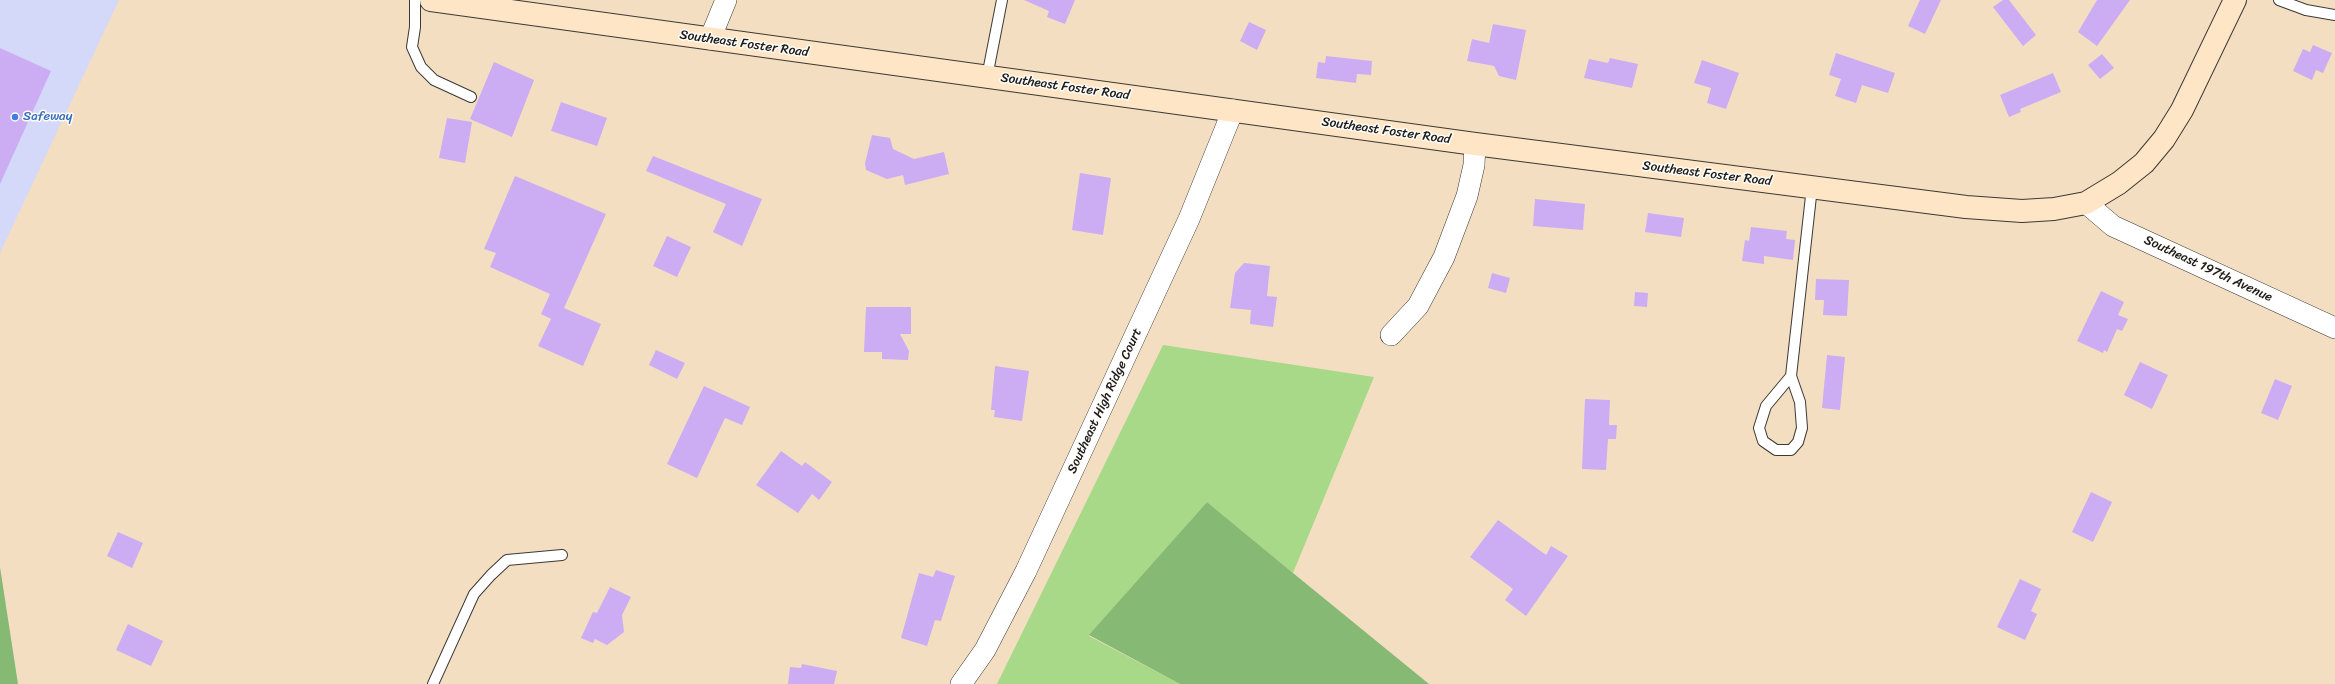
<!DOCTYPE html>
<html>
<head>
<meta charset="utf-8">
<style>
	body { margin:0 }
	canvas { display:block; background:#f3dec2 }
</style>
</head>
<body>
<canvas width="2335" height="684"></canvas>
<script>
const ctx = document.querySelector('canvas').getContext('2d');
ctx.lineJoin = 'round';
function fill(path, color) { ctx.fillStyle = color; ctx.fill(path, 'evenodd'); }
const shape = rows => new Path2D(rows.map(r => 'M' + r).join(''));
function strokePath(path, color, width, dash) { ctx.strokeStyle = color; ctx.lineWidth = width; ctx.lineCap = dash ? 'butt' : 'round'; ctx.setLineDash(dash || []); ctx.stroke(path); }
function write(font, color, halo, rows, align = 'center') {
  ctx.font = font + ' Sriracha,sans-serif'; ctx.lineWidth = 3; ctx.setLineDash([]); ctx.textBaseline = 'middle'; ctx.strokeStyle = halo; ctx.fillStyle = color; for (const [text, x, y, turn = 0] of rows) {
    ctx.save(); ctx.translate(x, y); ctx.rotate((+turn || 0) * Math.PI / 180); ctx.textAlign = isNaN(turn) ? turn : align; if (halo) ctx.strokeText(text, 0, 0); ctx.fillText(text, 0, 0); ctx.restore();
  }
}
fill(shape([
	[0,0,119,0,0,253]
]), '#d4d8f9');
fill(shape([
	[1163,345,1374,377,1293,573,1207,502,1089,636,1180,684,997,684]
]), '#a8d988');
fill(shape([
	[1207,502,1293,573,1429,684,1180,684,1089,635],
	[0,567,18,684,0,684]
]), '#86b974');
fill(shape([
	[1024,0,1075,0,1065,24,1047,17,1049,11],
	[1920,0,1941,0,1925,34,1908,26],
	[2003,0,2009,0,2036,35,2023,46,1993,7],
	[2097,0,2130,0,2097,46,2078,32],
	[1249,22,1266,30,1257,50,1240,41],
	[1493,24,1526,30,1516,80,1499,76,1494,66,1467,61,1472,39,1489,43],
	[2313,45,2332,53,2323,73,2316,70,2312,80,2293,71,2303,49,2310,52],
	[0,48,51,71,0,184],
	[1836,53,1895,73,1888,93,1862,85,1856,103,1835,96,1841,79,1829,75],
	[2102,54,2114,68,2100,79,2088,65],
	[1326,56,1372,61,1371,75,1357,74,1356,83,1316,78,1318,62,1325,63],
	[1610,58,1638,64,1632,88,1584,78,1589,59,1608,63],
	[1702,60,1739,73,1726,109,1707,103,1711,88,1694,83],
	[494,62,534,80,512,137,470,119],
	[2053,73,2061,92,2020,109,2021,112,2009,117,2000,95],
	[561,102,607,118,597,146,551,131],
	[447,118,472,122,465,163,439,158],
	[872,135,890,138,893,149,914,159,944,152,949,174,905,185,903,175,887,179,866,170,865,163],
	[653,156,762,199,742,246,713,232,726,204,646,171],
	[1080,173,1111,178,1103,235,1072,230],
	[515,176,606,214,564,308,601,324,583,366,538,346,551,319,541,314,550,294,490,267,496,253,484,249],
	[1535,199,1585,204,1583,230,1533,226],
	[1648,213,1684,218,1681,237,1645,232],
	[1751,227,1787,231,1786,239,1795,240,1793,260,1764,256,1764,264,1742,261,1745,240,1749,241],
	[667,236,691,247,677,277,653,266],
	[1244,263,1270,266,1267,296,1277,297,1273,327,1250,324,1251,310,1230,308,1235,273],
	[1492,273,1510,278,1506,293,1488,288],
	[1816,279,1849,280,1847,316,1823,315,1824,300,1815,300],
	[2101,291,2124,302,2118,315,2128,319,2122,331,2117,329,2107,352,2104,350,2103,353,2077,341],
	[1635,292,1648,293,1647,307,1634,306],
	[866,307,911,307,911,334,900,334,909,351,908,360,882,359,882,352,864,352],
	[656,350,685,363,677,379,649,365],
	[1827,355,1845,357,1840,410,1822,408],
	[2140,362,2168,375,2152,409,2124,395],
	[995,366,1029,371,1022,421,994,417,995,410,991,410],
	[2275,379,2292,386,2278,420,2261,413],
	[704,386,750,407,742,425,725,418,697,478,667,464],
	[1585,399,1610,400,1609,425,1617,425,1616,439,1608,439,1606,470,1582,469],
	[781,451,802,466,805,462,832,482,819,500,812,494,798,513,756,485],
	[2091,492,2112,502,2093,542,2072,532],
	[1498,520,1546,555,1551,546,1568,556,1526,616,1505,600,1513,589,1470,557],
	[118,532,143,543,132,568,107,556],
	[936,570,955,576,941,621,935,620,927,646,901,638,919,573,933,577],
	[2020,579,2041,589,2031,611,2037,614,2025,640,1997,627],
	[610,587,631,597,622,615,624,632,607,645,595,639,593,643,581,638,593,612,597,613],
	[128,624,163,641,151,666,116,650],
	[802,664,837,671,834,684,788,684,790,667,801,668]
]), '#ccadf3');
const service = shape([
	[415,0,415,27,412,47,421,67,434,80,471,97],
	[2279,0,2306,10,2335,15],
	[987,77,1002,0],
	[1791,376,1766,406,1759,428,1763,441,1776,450,1791,450,1798,442,1802,428,1800,402,1791,376,1812,187],
	[433,684,474,594,491,575,507,560,562,555]
]);
const minor = shape([
	[710,39,726,0],
	[2086,203,2113,226,2335,328],
	[1391,335,1418,306,1444,257,1467,196,1474,165,1475,144],
	[961,684,985,650,1026,571,1189,219,1233,110]
]);
const secondary = shape([
	[431,0,1475,144,1966,207,2022,211,2054,209,2086,203,2119,183,2144,163,2164,139,2182,110,2235,0]
]);
strokePath(service, '#3c3935', 12);
strokePath(minor, '#3c3935', 22);
strokePath(secondary, '#3c3935', 24);
strokePath(service, '#fff', 10);
strokePath(minor, '#fff', 21);
strokePath(secondary, '#fde5c5', 22);
for (const [x, y, r, color] of [
	[15,117,4,"#3f7fe0"]
]) { const dot = new Path2D(); dot.arc(x, y, r, 0, 2 * Math.PI); ctx.fillStyle = color; ctx.fill(dot); strokePath(dot, '#fdfcf7', 1.5); }
write('13px', '#1c1c1c', '#fdfcf7', [
	["Southeast Foster Road",744,44,8],
	["Southeast Foster Road",1065,87,8],
	["Southeast Foster Road",1386,131,8],
	["Southeast Foster Road",1707,174,7],
	["Southeast 197th Avenue",2208,269,25],
	["Southeast High Ridge Court",1105,401,-65]
]);
write('13px', '#366cbe', '#fdfcf7', [
	["Safeway",23,117]
], 'left');
</script>
</body>
</html>
